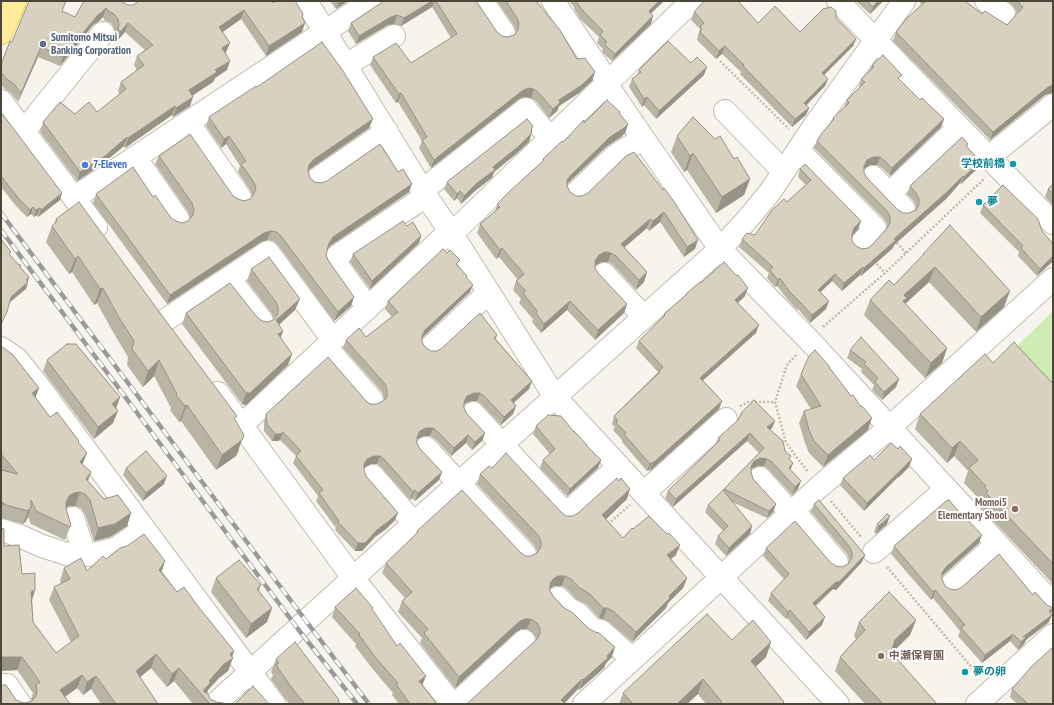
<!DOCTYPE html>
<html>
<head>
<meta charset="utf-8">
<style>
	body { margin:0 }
	#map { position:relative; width:1054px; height:705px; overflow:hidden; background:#f6f4ec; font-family:"PT Sans Narrow",sans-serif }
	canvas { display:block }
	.frame { position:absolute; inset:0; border:2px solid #4b4638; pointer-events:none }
</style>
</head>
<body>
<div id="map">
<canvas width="1054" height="705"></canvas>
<div class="frame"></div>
</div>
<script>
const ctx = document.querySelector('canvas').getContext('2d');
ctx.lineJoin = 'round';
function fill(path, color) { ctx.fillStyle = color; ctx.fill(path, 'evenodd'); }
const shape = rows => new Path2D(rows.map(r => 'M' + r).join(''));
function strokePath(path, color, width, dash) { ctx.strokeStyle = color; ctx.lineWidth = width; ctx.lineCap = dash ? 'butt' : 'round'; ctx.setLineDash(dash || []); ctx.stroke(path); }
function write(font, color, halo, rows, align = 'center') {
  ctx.font = font + ' "PT Sans Narrow","Noto Sans JP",sans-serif'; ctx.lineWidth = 4; ctx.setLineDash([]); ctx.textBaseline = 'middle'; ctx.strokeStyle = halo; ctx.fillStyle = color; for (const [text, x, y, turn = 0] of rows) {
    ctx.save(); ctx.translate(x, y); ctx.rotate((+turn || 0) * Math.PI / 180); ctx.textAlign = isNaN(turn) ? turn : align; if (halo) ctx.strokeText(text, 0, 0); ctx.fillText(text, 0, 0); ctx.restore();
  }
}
fill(shape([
	[1053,311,1053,391,1014,349]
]), '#cdebb3');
const minor = shape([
	[126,1,127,2],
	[306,1,426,196,450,231,555,397,838,704],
	[482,1,504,33],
	[553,1,608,82,611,91,643,138,720,249,808,339,1053,604],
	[838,1,959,127,1053,223],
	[986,1,1004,14],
	[346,65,394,36],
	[1,101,96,227],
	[725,111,783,171],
	[188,122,240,197],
	[24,131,103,33],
	[798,150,875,228,861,244],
	[135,157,178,219],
	[989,157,1053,105],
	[873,177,904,209],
	[317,179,387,131],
	[423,190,526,109,550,138],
	[576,193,615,156,643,138],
	[889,194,959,127],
	[74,198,371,1],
	[604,274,644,317],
	[229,278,262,321],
	[368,308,335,262,337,256,426,196],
	[164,321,268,252,333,340],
	[326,347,372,400],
	[431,347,489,292],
	[1,348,17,359,37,384,274,704],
	[218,393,353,578,452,704],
	[473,413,566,514,619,466],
	[242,425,450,231,461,225,692,1],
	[426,448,525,554],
	[373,476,414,523],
	[760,478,791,513],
	[644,493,726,419],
	[793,510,837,562],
	[73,518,85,555],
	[1,530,20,536,42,546,70,555,89,555,115,549,144,529],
	[874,552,946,489],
	[951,585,997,544],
	[558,598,569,609,577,613,593,630,601,631,632,659],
	[1,685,7,685,20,704],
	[215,704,353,578,720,249,746,221,770,192,814,126,904,1],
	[456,704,524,641],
	[584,704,819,487,889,428,1053,279],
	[977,704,1053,635]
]);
const major = shape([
	[1,33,15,1]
]);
strokePath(minor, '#c2bdad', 24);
strokePath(major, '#e9cf67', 24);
strokePath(shape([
	[720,61,789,129],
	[894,240,906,253],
	[874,261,885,273],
	[823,327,885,273,984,179],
	[796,355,787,365,775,402,786,443,808,472],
	[740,406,748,402,775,402],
	[831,501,861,537],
	[608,524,630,505],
	[887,567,979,676]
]), '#c5bb9e', 2.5, [2, 2]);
strokePath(minor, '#fff', 22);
strokePath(major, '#ffed9c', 22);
const rail = shape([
	[1,213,306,621,369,704],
	[1,230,298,629,357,704]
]);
strokePath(rail, '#9a9a9a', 4.5);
strokePath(rail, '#fff', 3, [9]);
fill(shape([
	[84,1,128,5,273,3,302,17,302,32,266,56,241,19,222,32,230,43,226,52,225,53,227,70,215,78,213,82,192,95,190,106,173,117,172,115,125,148,124,146,101,165,77,181,40,132,43,122,75,114,97,112,120,95,118,91,121,82,137,70,134,65,137,56,145,50,125,32,117,41,114,37,115,35,114,28,111,23,105,21,103,17,99,21,93,25,60,66,38,57,18,102,11,93,5,89,1,85,1,64,10,41,12,42,62,11,75,17],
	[330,1,348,1,336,9],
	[383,1,476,1,497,32,502,36,508,37,514,35,516,32,514,26,497,1,539,1,538,3,577,59,595,72,592,81,579,93,559,106,557,111,549,118,536,101,531,98,524,97,519,99,431,168,419,148,422,141,398,102,396,103,370,65,373,57,411,63,451,38,432,7,401,26,394,24,388,25,356,44,348,31,351,23,381,3],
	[569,1,664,1,651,13,651,24,612,61,604,54,602,52,603,49,597,43,599,37,580,19,574,9,574,7],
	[704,1,758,23,800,32,836,18,856,39,853,46,824,75,828,79,825,86,806,105,809,108,806,115,792,127,740,74,741,72,722,54,716,59,697,40,698,36,698,35,700,29,691,20,694,12],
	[856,1,883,1,870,14],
	[920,1,965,1,982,14,1007,25,1017,13,1016,12,1015,9,1011,4,1007,1,1053,1,1053,92,1045,95,990,140,893,41,896,32,922,5,920,3],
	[691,63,704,75,656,119,644,105,642,107,629,87,632,79,637,76,639,70],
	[872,65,900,80,920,100,944,119,941,127,890,176,882,168,877,165,870,165,865,168,864,169,864,173,867,178,898,210,903,213,909,213,916,209,916,206,913,200,907,194,910,186,968,144,967,147,980,161,977,169,961,184,960,183,946,199,894,245,893,248,861,276,860,275,842,291,832,281,821,292,826,309,810,323,798,309,797,310,788,300,777,286,775,287,767,278,769,273,739,247,742,239,755,235,787,202,806,185,798,177,800,169,861,221,858,229,852,236,852,241,856,246,862,249,868,248,873,244,887,229,887,224,884,219,814,148,817,141,831,122,833,118,844,108,847,100,859,88,859,87,861,79,869,72],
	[257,87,369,128,310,169,308,171,310,178,315,182,409,192,330,246,327,249,326,255,328,260,351,306,334,321,278,245,274,241,267,240,261,242,167,304,93,203,96,194,153,197,171,218,176,221,182,223,188,221,190,218,188,212,155,164,159,156,233,196,238,199,244,201,250,199,252,196,250,190,238,172,240,166,226,144,221,148,206,126,209,117],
	[1,112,60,200,38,217,37,215,34,217,31,214,27,217,16,206,1,187],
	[620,112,619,114,628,124,625,133,621,137,606,147,567,184,567,186,570,192,576,196,582,196,663,190,675,203,675,204,695,249,684,257,660,222,649,231,647,228,624,247,647,272,644,282,636,290,613,265,608,262,602,262,595,265,595,268,598,273,627,304,624,313,595,340,567,310,541,333,532,322,533,319,519,303,521,299,513,290,516,281,518,280,499,257,496,259,477,233,480,224,495,212,497,204,543,161,543,159,584,123],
	[532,131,529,142,516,154,494,172,492,178,489,180,475,191,461,204,457,198,454,201,444,189,447,182],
	[677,136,734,159,750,179,744,195,716,213,687,170,684,172,671,152],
	[1053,184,1053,205,1045,197,1048,189],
	[983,205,1042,231,1053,261,1037,276,1018,256,1019,252,980,213],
	[56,219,235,421,239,451,236,456,216,470,181,421,179,422,170,410,171,408,154,376,143,387,127,365,128,357,113,332,97,303,94,305,72,272,69,274,46,242,52,226,54,224],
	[407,226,421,236,419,243,370,289,350,262,353,254],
	[923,254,1004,307,976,332,929,282,905,304,947,348,942,363,925,378,864,315,870,300,894,285,922,256],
	[458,266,467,276,467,277,470,292,422,338,422,342,425,347,431,351,437,351,497,335,496,339,532,381,529,389,514,403,516,406,513,414,501,425,482,405,477,401,471,401,464,404,464,408,467,414,485,433,482,441,472,450,466,443,451,456,435,439,430,436,424,436,417,439,417,443,420,449,442,472,439,480,415,501,412,498,410,500,382,468,377,464,371,464,365,467,364,470,366,476,395,520,386,529,375,537,362,551,355,551,335,530,336,528,316,501,318,496,293,463,296,456,280,440,278,441,272,441,264,431,264,422,266,414,366,401,370,404,377,404,383,401,384,398,382,392,343,348,346,340,366,337,392,317,385,309,388,301],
	[251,269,295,310,279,325,283,331,280,337,292,354,288,365,246,405,242,404,182,324,186,313,257,317,262,321,268,322,273,320,274,319,272,314,247,281],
	[701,283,745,296,738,303,756,333,703,380,722,401,719,409,650,471,649,470,647,471,622,442,622,440,613,430,615,427,612,424,614,416,658,372,636,348,639,341,663,317,664,314,685,296,686,294],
	[1,346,36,398,50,417,79,441,78,443,83,465,91,472,88,481,104,499,131,513,127,526,110,537,94,541,85,514,81,508,75,506,69,506,66,508,71,525,65,540,31,524,28,517,26,521,23,524,1,518],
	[850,350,899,379,896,387,882,400,872,390,874,385,861,372,862,369,847,358],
	[47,360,116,409,113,423,94,439,43,371],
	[993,363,1053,384,1053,586,1051,583,1051,582,981,508,982,505,979,502,980,500,964,483,968,471,954,456,947,463,915,429,920,414],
	[829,366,829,367,868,430,823,467,809,453,805,443,799,423,804,411,811,409,796,386,801,374],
	[741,413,775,421,772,428,770,430,785,451,789,459,793,463,790,470,798,489,792,495,769,470,764,466,758,466,751,469,751,472,753,479,776,504,773,512,767,518,732,502,752,526,750,534,726,556,715,544,718,536,723,531,705,512,708,505,724,489,759,453,747,441,673,507,665,498,668,491,715,445,718,438,737,421],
	[536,426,574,432,601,460,598,468,567,496,540,468,543,460,550,454,533,434],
	[874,460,909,467,898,478,898,477,864,511,840,485,843,478],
	[126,468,164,484,143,501,123,475],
	[480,474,561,512,566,516,573,516,627,499,606,519,623,538,633,529,676,555,671,559,687,578,683,588,668,603,666,608,632,642,609,622,603,619,599,618,586,604,576,599,567,589,562,586,554,586,550,589,550,591,553,596,612,657,606,663,604,668,579,690,578,689,468,703,536,640,536,638,533,633,527,629,521,629,516,632,455,688,420,643,422,638,398,612,402,601,405,598,382,573,386,563,416,534,417,531,520,552,525,556,531,556,537,553,537,551,534,545,477,484],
	[814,504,865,555,862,562,836,590,833,589,816,606,822,625,806,640,787,618,786,619,768,601,771,593,784,579,763,556,766,548,836,566,842,567,848,564,849,562,849,559,847,554,811,512],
	[965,519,979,543,942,576,942,579,945,586,950,589,1033,595,1051,613,1049,622,1026,640,1024,644,1018,650,1010,641,982,663,958,636,960,631,933,598,931,600,891,554,894,546],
	[877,524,887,524,876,534,874,532],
	[1,528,4,546,22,574,35,590,32,600,33,622,56,653,71,642,49,600,54,587,61,583,60,581,64,568,87,571,106,559,161,572,177,592,197,605,234,651,228,671,219,678,208,690,207,693,210,699,216,702,225,704,193,704,174,681,167,687,151,668,140,677,158,704,101,704,91,689,83,695,77,688,65,697,70,704,1,704,16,700,25,703,32,701,31,699,33,693,17,670,1,671],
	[216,578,261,585,259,591,272,608,267,622,246,638,211,592],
	[335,607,372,610,423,686,437,704,399,704,392,695,393,693,371,667,355,646,356,644,332,617],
	[916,620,910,635,891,653,937,704,865,704,835,671,840,657,856,639,854,636,859,622],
	[732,640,771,642,766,657,755,667,784,702,783,704,706,704,698,694,687,704,619,704,623,693],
	[276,659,338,701,341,704,289,704,271,679,273,675,271,672],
	[1012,689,1053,704,1017,704,1010,697]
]), '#bab4a5');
fill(shape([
	[339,1,348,1,336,9],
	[432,1,434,1,432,7,401,26,404,18],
	[659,1,664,1,646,18,649,11],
	[878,1,883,1,870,14,873,7],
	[106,8,103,17,99,21,93,25,60,66,63,57,97,16],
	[244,10,241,19,216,37,219,27],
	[397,15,394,24,388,25,356,44,359,36,391,17],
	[653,16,651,24,612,61,615,54],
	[128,23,125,32,117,41,120,32],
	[305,23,302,32,266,56,269,46],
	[856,39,853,46,819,80,822,73],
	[230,43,226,52,219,58,222,48],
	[725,46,722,54,716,59,719,51],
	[41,47,38,57,18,102,21,93],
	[230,61,227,70,215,78,213,82,186,100,189,90,215,70],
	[707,67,704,75,656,119,659,111],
	[595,72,592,81,579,93,559,106,557,111,549,118,553,109,559,100],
	[828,79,825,86,801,111,804,103],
	[1053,85,1052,93,1045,95,990,140,993,132,1048,87],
	[528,88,534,89,531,98,524,97,519,99,431,168,434,160,522,91],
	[401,93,398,102,396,103,399,94],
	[193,97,190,106,173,117,176,108],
	[647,97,644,105,642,107,644,99],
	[175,106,172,115,125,148,128,138],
	[809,108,806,115,792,127,795,119],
	[373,119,369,128,310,169,306,174,309,165,313,160],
	[944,119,941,127,890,176,892,168],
	[628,124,625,133,621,137,606,147,567,184,567,180,571,175,610,137],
	[531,134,529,142,516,154,494,172,492,178,489,180,475,191,461,204,464,196,493,167],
	[229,136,226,144,221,148,224,139],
	[127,137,124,146,101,165,77,181,80,172],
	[693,153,687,170,684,172,690,156],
	[873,157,880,157,877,165,870,165,865,168,861,174,864,166,867,160],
	[980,161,977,169,961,184,964,177],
	[963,176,960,183,946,199,894,245,893,248,861,276,864,268,894,239],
	[750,179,744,195,716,213,722,197],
	[412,184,409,192,330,246,325,252,329,243,333,237],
	[460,191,457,198,454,201,457,194],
	[62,193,60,200,38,217,41,210],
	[33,207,31,214,27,217,30,210],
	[40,208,37,215,34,217,36,210],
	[664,212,660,222,649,231,653,221],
	[650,219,647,228,618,253,621,244],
	[861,221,858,229,852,236,852,234,854,228],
	[271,231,267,240,261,242,167,304,170,295,264,233],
	[421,236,419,243,370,289,372,281],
	[698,240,695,249,684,257,687,247],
	[502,248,499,257,496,259,500,250],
	[605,252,611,253,608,262,602,262,596,265,592,271,595,261,599,255],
	[78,256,72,272,69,274,75,259],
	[1053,256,1053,261,1037,276,1040,269],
	[863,267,860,275,842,291,844,283],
	[935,267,929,282,904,305,897,317,904,295],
	[647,272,644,282,636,290,639,280],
	[835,274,832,281,815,297,818,290],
	[29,277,27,284,28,282,26,289,9,303,11,297],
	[780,278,777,286,775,287,778,280],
	[473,285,470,292,422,338,419,344,422,336,425,330],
	[103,288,97,303,94,305,100,289],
	[748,288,745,296,732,308,735,300],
	[1010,291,1004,307,976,332,981,317],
	[354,297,351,306,334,321,338,312],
	[300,299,295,310,272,331,276,320],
	[570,301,567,310,541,333,544,324],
	[829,301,826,309,810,323,812,315],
	[627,304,624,313,595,340,598,330],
	[759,325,756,333,698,385,700,378],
	[283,331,279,342,278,334],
	[947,348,942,363,925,378,931,363],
	[292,354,288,365,246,405,242,404,246,393],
	[159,360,154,376,143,387,148,371],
	[899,379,896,387,882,400,884,392],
	[532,381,529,389,508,407,511,400],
	[39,388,34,402,32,393],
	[474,393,480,393,477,401,471,401,464,404,461,410,464,402,467,396],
	[120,397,116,409,112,404],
	[722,401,719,409,650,471,653,463],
	[187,405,181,421,179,422,185,406],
	[516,406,513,414,501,425,504,417],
	[118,411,113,423,94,439,98,427],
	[872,418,868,430,823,467,828,455],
	[775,421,772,428,764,435,767,427],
	[426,428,433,428,430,436,424,436,417,439,414,445,417,437,420,431],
	[283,432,280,440,278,441,272,441,275,434],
	[485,433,482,441,472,450,475,442],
	[750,433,747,441,673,507,676,499],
	[244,435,236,456,216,470,222,455],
	[468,435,466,443,451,456,454,448],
	[960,441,954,456,947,463,952,448],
	[87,453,82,466,80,462],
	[374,456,380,456,377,464,371,464,365,467,361,472,364,464,367,459],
	[761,458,767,459,764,466,758,466,751,469,748,474,751,467,754,461],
	[912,459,909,467,898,478,901,470],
	[601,460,598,468,567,496,570,489],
	[652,462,649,470,647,471,650,464],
	[793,463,790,471,789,468],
	[901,470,898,477,864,511,867,503],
	[91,472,86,485,86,479],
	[442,472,439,480,415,501,418,493],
	[167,476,164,484,143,501,146,493],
	[801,481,798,489,792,495,795,487],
	[630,489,627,499,599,526,602,515],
	[415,490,412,498,410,500,413,492],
	[80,492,75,506,69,506,64,509,66,502,69,496,74,493],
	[776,504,773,512,767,518,769,511],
	[31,507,26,521,23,524,28,511],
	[131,513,127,526,110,537,94,541,98,528],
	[398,513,395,520,386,529,375,537,362,551,355,551,358,543,378,529],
	[890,516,887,524,876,534,879,526],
	[752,526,750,534,726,556,729,548],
	[982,535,979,543,942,576,939,581,942,573,945,568],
	[680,545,676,555,663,565,667,555],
	[865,555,862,562,836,590,833,589,810,610,813,603],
	[165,561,161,574,159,570],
	[558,576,565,576,562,586,554,586,549,589,550,584,553,579],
	[687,578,683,588,668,603,666,608,632,642,636,632,669,596],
	[35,590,31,603,31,592],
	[935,590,933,598,931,600,933,592],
	[272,608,267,622,246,638,251,624],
	[603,608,607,608,603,619,599,618],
	[1053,608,1050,616,1052,615,1049,622,1026,640,1024,644,1018,650,1023,637],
	[790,610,787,618,786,619,788,612],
	[825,617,822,625,806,640,809,632],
	[525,619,531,619,527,629,521,629,516,632,455,688,459,677,520,621],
	[916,620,910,635,890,655,895,640],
	[1013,634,1010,641,982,663,985,655],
	[771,642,766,657,746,676,751,661],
	[615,647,612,657,606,663,604,668,579,690,583,680],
	[234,651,231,659,233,658,228,671,219,678,208,690,206,696,203,691,209,681,230,654],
	[156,654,151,668,131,685,136,671],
	[1,657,22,657,17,670,1,671],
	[179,668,174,681,167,687,172,674],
	[82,675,77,688,55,704,60,690],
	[96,676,91,689,83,695,87,682],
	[426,676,422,686,419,681],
	[582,679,578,689,564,704,561,700],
	[703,679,698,694,687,704,677,704]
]), '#979286');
const building = shape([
	[29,1,66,1,62,11,75,17,84,1,121,1,128,5,133,5,139,1,272,1,273,3,276,1,295,1,303,14,302,17,305,23,269,46,244,10,219,27,230,43,222,48,230,61,215,70,217,72,189,90,193,97,176,108,175,106,128,138,127,137,105,156,80,172,43,122,60,102,75,114,89,102,97,112,126,89,121,82,144,65,137,56,153,45,128,23,120,32,118,28,119,25,118,19,114,14,108,11,106,8,102,12,97,16,63,57,41,47,21,93,14,84,8,80,1,72,2,62,10,41,12,42,29,1],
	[383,1,432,1,404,18,397,15,391,17,359,36,351,23,381,3,383,1],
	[436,1,476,1,497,32,502,36,508,37,514,35,518,30,519,23,517,18,506,1,536,1,560,30,577,59,585,58,595,72,582,85,559,100,560,103,553,109,539,93,534,89,528,88,522,91,434,160,422,140,427,137,401,93,399,94,373,57,396,43,411,63,457,34,436,1],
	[576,1,659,1,649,11,653,16,615,54,607,47,605,44,607,42,600,35,603,31,583,11,576,1],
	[704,1,738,1,758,23,775,6,800,32,823,9,831,7,836,11,836,18,856,39,822,73,828,79,804,103,809,108,795,119,743,66,744,65,725,46,719,51,700,32,702,29,700,27,704,23,694,12,704,1],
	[867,1,878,1,873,7,867,1],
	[926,1,965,1,982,14,985,11,1007,25,1023,7,1019,3,1019,1,1053,1,1053,85,1048,87,993,132,896,32,906,19,926,1],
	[668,41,691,63,697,57,707,67,659,111,647,97,644,99,632,79,641,72,639,70,668,41],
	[322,42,343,71,373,119,313,160,309,165,308,171,310,178,315,182,321,183,327,181,380,144,398,172,403,169,412,184,333,237,329,243,326,255,328,260,354,297,338,312,281,236,277,232,271,231,264,233,170,295,96,194,133,167,153,197,155,195,171,218,176,221,182,223,188,221,193,215,194,210,192,203,159,156,190,134,233,196,238,199,244,201,250,199,254,194,256,187,253,181,241,164,246,161,229,136,224,139,209,117,256,86,257,87,322,42],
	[883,55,902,75,898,78,920,100,922,98,944,119,892,168,885,161,880,157,873,157,867,160,864,166,864,173,867,178,898,210,903,213,909,213,916,210,919,205,919,199,916,193,910,186,962,137,968,144,966,146,980,161,964,177,963,176,948,191,894,239,896,240,864,268,863,267,844,283,835,274,818,290,829,301,812,315,800,302,790,292,780,278,778,280,770,270,773,267,742,239,747,233,755,235,772,210,784,199,787,202,811,180,800,169,805,164,861,221,854,228,852,234,852,241,856,246,862,249,868,248,873,244,887,228,890,223,890,216,887,211,817,141,822,133,834,119,833,118,849,103,847,100,865,82,861,79,874,67,872,65,883,55],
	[607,100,620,112,619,113,628,124,624,128,610,137,571,175,567,180,567,186,570,192,576,196,582,196,588,193,626,156,634,152,663,190,664,188,675,203,698,240,687,247,664,212,653,221,650,219,621,244,647,272,639,280,616,256,611,253,605,252,599,255,595,261,595,268,598,273,627,304,598,330,570,301,544,324,536,313,537,311,523,293,526,291,516,281,524,274,502,248,500,250,480,224,500,207,497,204,510,191,544,160,543,159,562,141,563,142,584,120,584,123,607,100],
	[1,112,62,193,41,210,40,208,36,210,33,207,30,210,19,199,1,176,1,112],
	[693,117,715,139,720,136,734,159,737,157,750,179,722,197,693,153,690,156,677,136,693,117],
	[527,119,533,126,532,127,531,134,519,146,493,167,495,170,492,172,477,183,464,196,460,191,457,194,447,182,527,119],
	[1053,184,1053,194,1048,189,1053,184],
	[1003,185,1038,219,1042,231,1053,244,1053,256,1040,269,1021,248,1023,246,983,205,1003,185],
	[79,202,160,313,237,416,234,418,244,435,242,440,222,455,187,405,185,406,176,395,177,394,159,360,148,371,132,349,134,341,118,316,103,288,100,289,78,256,75,259,52,226,57,221,56,219,79,202],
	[403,221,407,226,413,222,421,236,372,281,353,254,403,221],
	[950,225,1010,291,981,317,935,267,904,295,907,298,903,301,947,348,931,363,870,300,889,280,894,285,924,254,923,254,950,225],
	[1,239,11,252,9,254,19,265,21,265,20,267,29,277,26,280,28,282,11,297,7,312,1,324,1,239],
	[443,249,447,253,450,250,460,260,456,264,467,276,466,277,473,285,425,330,422,336,422,342,425,347,431,351,437,351,442,348,480,313,497,335,494,338,532,381,511,400,516,406,504,417,485,397,480,393,474,393,467,396,464,402,464,408,467,414,485,433,475,442,468,435,454,448,438,432,433,428,426,428,420,431,417,437,417,443,420,449,442,472,418,493,415,490,413,492,385,460,380,456,374,456,367,459,364,464,364,470,366,476,398,513,389,521,378,529,365,543,358,543,338,522,339,521,319,493,323,490,296,456,301,451,283,432,281,434,275,434,267,424,266,414,328,357,366,401,370,404,377,404,383,401,387,397,387,390,385,384,346,340,359,328,366,337,398,312,388,301,443,249],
	[269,257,300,299,276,320,283,331,278,334,292,354,250,393,246,393,186,313,230,283,257,317,262,321,268,322,273,320,278,314,278,307,276,302,251,269,269,257],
	[724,262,737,276,738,275,748,288,735,300,759,325,700,378,722,401,653,463,652,462,650,464,624,434,626,433,616,423,618,421,614,416,660,372,659,371,663,367,639,341,665,315,664,314,686,295,686,294,700,282,701,283,724,262],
	[861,337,899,379,884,392,875,382,878,378,864,364,866,362,850,350,861,337],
	[1014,342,1053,384,1053,564,986,493,988,491,984,487,986,486,969,468,978,460,960,441,952,448,920,414,985,354,993,363,1014,342],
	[67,344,76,344,120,397,112,404,118,411,98,427,47,360,67,344],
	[1,346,13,355,39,388,32,393,50,417,57,412,79,441,78,442,87,453,80,462,91,472,86,479,104,499,118,495,131,513,115,524,98,528,90,500,86,495,80,492,74,493,69,496,66,502,66,509,71,525,70,527,36,511,31,500,31,507,28,511,6,505,2,502,3,505,1,506,1,470,18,474,1,454,1,346],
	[815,350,829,366,829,367,851,396,853,395,861,407,862,406,872,418,828,455,814,441,809,430,804,411,821,406,801,374,809,356,815,350],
	[754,400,775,421,767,427,783,441,785,451,791,456,789,459,793,463,789,468,801,481,795,487,772,462,767,459,761,458,754,461,751,467,751,472,753,479,776,504,769,511,724,489,764,448,750,433,676,499,668,491,720,440,718,438,737,421,741,415,741,413,754,400],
	[548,415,561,416,574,432,574,431,587,445,586,445,601,460,570,489,543,460,555,449,536,426,548,415],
	[891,443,898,449,900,446,912,459,901,470,867,503,843,478,870,455,874,460,891,443],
	[146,451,167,476,146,493,126,468,146,451],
	[506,453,561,512,566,516,573,516,578,513,617,478,619,481,621,478,630,489,602,515,623,538,632,528,633,529,649,516,667,534,669,533,680,545,667,555,687,578,669,596,670,598,636,632,613,611,607,608,603,608,590,594,580,588,571,579,565,576,558,576,553,579,550,584,550,591,553,596,564,608,573,613,588,628,595,632,599,633,615,647,607,656,608,658,583,680,582,679,561,700,565,704,466,704,468,703,536,640,540,634,540,628,537,623,531,619,525,619,520,621,459,677,424,633,428,629,402,601,412,592,386,563,418,532,417,531,462,490,520,552,525,556,531,556,537,553,541,547,541,541,538,535,480,474,489,466,492,468,506,453],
	[723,490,752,526,729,548,718,536,728,526,708,505,723,490],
	[819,500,865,555,839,582,836,582,813,603,825,617,809,632,790,610,788,612,771,593,789,574,766,548,795,521,831,563,836,566,842,567,848,564,852,558,852,552,849,546,814,504,819,500],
	[949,500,965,519,966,518,982,535,945,568,942,573,942,579,945,586,950,589,956,590,962,587,999,554,1033,595,1035,592,1047,605,1053,608,1049,611,1052,615,1023,637,1027,636,1021,642,1013,634,985,655,961,628,965,625,935,590,933,592,894,546,946,501,949,500],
	[887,514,890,516,879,526,877,524,887,514],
	[1,528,4,529,4,546,19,545,22,574,35,573,35,590,31,592,33,622,56,653,79,636,54,587,70,579,64,568,81,558,87,571,103,556,106,559,120,548,127,546,144,534,165,561,159,570,177,592,184,587,197,605,234,651,230,654,233,658,224,664,209,681,211,682,203,691,208,694,210,699,216,702,223,703,225,704,210,704,179,668,172,674,156,654,136,671,158,704,116,704,96,676,87,682,82,675,60,690,70,704,1,704,1,685,6,685,16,700,17,700,20,702,25,703,32,701,36,696,37,690,36,685,40,682,22,657,1,657,1,528],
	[239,560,261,585,257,589,272,608,251,624,216,578,239,560],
	[356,588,373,608,372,609,397,646,400,643,426,676,419,681,437,704,410,704,396,684,398,683,375,657,359,635,360,634,335,607,356,588],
	[889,592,916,620,895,640,891,652,937,704,883,704,840,657,865,630,859,622,889,592],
	[707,614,732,640,753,620,771,642,751,661,784,702,782,704,719,704,722,702,703,679,677,704,633,704,623,693,707,614],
	[295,642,339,700,338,701,341,704,305,704,292,688,276,665,279,663,276,659,295,642],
	[1053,647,1053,704,1028,704,1012,689,1032,666,1053,647],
	[253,686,269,704,235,704,253,686]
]);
fill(building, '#d8d1c0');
strokePath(building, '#979286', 1);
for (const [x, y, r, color] of [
	[43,44,4,"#5c6f8a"],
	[1013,164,4,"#0f9aa8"],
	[85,165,4,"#3f7fe0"],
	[979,202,4,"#0f9aa8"],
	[1015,509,4,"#8d6e63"],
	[881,656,4,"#8d6e63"],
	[965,672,4,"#0f9aa8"]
]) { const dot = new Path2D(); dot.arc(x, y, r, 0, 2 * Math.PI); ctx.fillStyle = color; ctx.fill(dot); strokePath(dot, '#fff', 1.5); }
write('bold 11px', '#4e5e75', '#fff', [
	["Sumitomo Mitsui",51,38],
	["Banking Corporation",51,51]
], 'left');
write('bold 11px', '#0d838f', '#fff', [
	["学校前橋",1005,164,"right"],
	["夢",987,202],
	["夢の卵",973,672]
], 'left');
write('bold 11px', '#366cbe', '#fff', [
	["7-Eleven",93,165]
], 'left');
write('bold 11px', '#785e54', '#fff', [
	["Momoi5",1007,503],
	["Elementary Shool",1007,516],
	["中瀬保育園",889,656,"left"]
], 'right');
</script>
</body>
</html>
